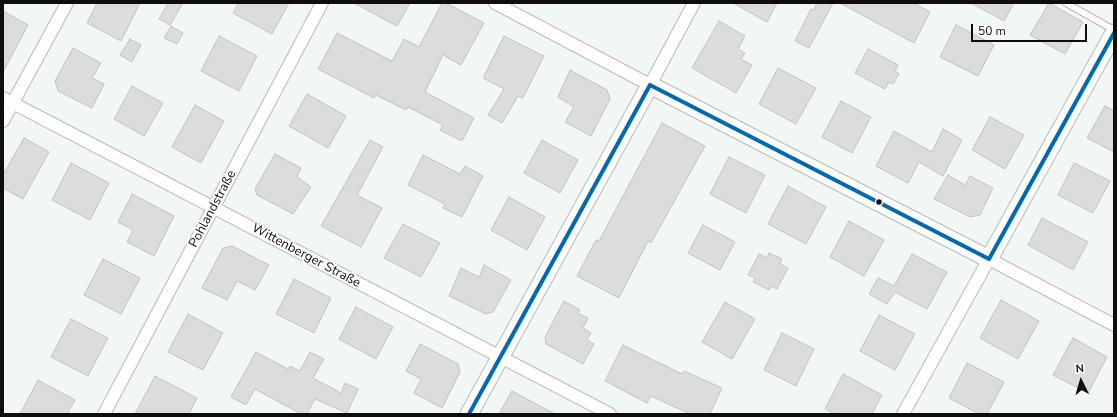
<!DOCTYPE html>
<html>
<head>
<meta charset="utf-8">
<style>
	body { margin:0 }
	#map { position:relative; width:1117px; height:417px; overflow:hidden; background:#f2f6f4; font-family:"Nunito Sans",sans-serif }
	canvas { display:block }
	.frame { position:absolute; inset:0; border:4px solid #0d0e0d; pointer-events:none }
	.north { position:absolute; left:1061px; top:361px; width:40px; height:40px; -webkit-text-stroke:3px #fff; paint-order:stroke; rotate:355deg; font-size:11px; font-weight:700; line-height:16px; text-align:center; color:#0d0e0d }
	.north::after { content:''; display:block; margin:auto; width:14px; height:18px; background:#0d0e0d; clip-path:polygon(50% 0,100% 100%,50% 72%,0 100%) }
	.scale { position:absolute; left:971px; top:24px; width:116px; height:18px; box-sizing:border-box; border:2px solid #0d0e0d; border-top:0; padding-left:5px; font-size:12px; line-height:14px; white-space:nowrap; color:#0d0e0d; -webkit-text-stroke:3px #fff; paint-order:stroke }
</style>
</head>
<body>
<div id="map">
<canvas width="1117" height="417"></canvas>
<div class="frame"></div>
<div class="north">N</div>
<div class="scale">50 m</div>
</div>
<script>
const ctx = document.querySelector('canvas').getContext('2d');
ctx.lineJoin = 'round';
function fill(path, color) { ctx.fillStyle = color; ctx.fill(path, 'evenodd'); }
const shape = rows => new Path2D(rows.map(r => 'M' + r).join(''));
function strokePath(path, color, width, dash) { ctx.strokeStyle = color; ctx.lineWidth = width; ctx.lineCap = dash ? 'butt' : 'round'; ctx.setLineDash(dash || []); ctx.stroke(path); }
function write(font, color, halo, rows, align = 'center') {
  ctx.font = font + ' "Nunito Sans",sans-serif'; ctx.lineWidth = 3.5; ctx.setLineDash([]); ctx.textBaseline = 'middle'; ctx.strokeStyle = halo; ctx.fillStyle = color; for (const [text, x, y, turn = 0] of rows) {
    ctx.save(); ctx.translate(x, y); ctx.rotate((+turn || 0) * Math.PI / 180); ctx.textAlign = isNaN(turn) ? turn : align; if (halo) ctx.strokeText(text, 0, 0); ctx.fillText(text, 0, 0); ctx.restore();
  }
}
const building = shape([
	[97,3,140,3,121,41,87,23,97,3],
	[168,3,183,3,170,25,159,19,168,3],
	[238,3,289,3,272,34,233,13,238,3],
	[354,3,410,3,397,26,354,3],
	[442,3,446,3,484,23,461,65,443,55,425,92,474,118,462,141,440,130,443,125,408,107,406,110,376,95,374,98,318,69,337,33,392,61,404,39,419,47,442,3],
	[733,3,777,3,767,22,733,3],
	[817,3,833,3,809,48,795,41,811,9,814,10,817,3],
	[840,3,914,3,930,12,914,43,840,3],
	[971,3,1014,3,1004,21,971,3],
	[1049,3,1083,22,1065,54,1030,35,1049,3],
	[3,11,28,25,3,72,3,11],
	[719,21,745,36,738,49,745,53,741,59,752,65,736,93,692,68,719,21],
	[956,25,994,45,978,76,940,57,956,25],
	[171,26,183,33,177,44,164,38,171,26],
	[219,36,257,56,239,91,201,71,219,36],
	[504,36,544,56,523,98,518,96,502,123,488,115,504,89,483,78,504,36],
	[130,39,141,45,132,62,120,55,130,39],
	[73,48,101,63,92,78,104,84,92,108,58,91,55,81,73,48],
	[868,49,898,65,895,71,899,74,893,84,889,82,885,89,855,73,868,49],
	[778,68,816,88,796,124,759,104,778,68],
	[570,70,607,90,610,99,591,136,565,122,574,107,558,97,570,70],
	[132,86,163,103,144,136,114,119,132,86],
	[307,94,346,116,328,148,289,126,307,94],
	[841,101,871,117,852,153,822,137,841,101],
	[195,105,224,121,201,163,172,147,195,105],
	[1105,106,1114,111,1114,152,1087,138,1105,106],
	[990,117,1024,135,1005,169,972,150,990,117],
	[662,123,705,146,651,243,648,241,619,298,577,276,596,240,599,241,662,123],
	[943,129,962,140,943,176,919,162,908,183,876,166,894,131,932,152,943,129],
	[24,138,49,152,23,199,3,188,3,175,24,138],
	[370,140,383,147,357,195,382,208,361,247,321,226,370,140],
	[542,140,578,160,560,193,524,173,542,140],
	[275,154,301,168,297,177,311,187,293,214,257,195,255,189,275,154],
	[423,155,460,174,465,166,483,176,462,217,443,208,445,204,408,185,423,155],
	[729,157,765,175,746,213,710,194,729,157],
	[71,163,109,183,90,220,52,200,71,163],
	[1074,163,1110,181,1093,213,1058,195,1074,163],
	[948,175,965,185,970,176,993,188,980,215,970,217,934,199,948,175],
	[788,186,826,207,806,244,768,224,788,186],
	[132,194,174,216,154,256,127,242,133,230,118,222,132,194],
	[509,197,545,217,527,250,491,230,509,197],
	[1042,218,1088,242,1073,270,1028,245,1042,218],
	[849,221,884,240,864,276,830,257,849,221],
	[403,224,440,243,421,277,384,258,403,224],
	[703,225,735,242,720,270,688,253,703,225],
	[232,246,269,265,255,290,237,281,227,300,202,288,223,248,232,246],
	[769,253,782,259,780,264,788,268,777,289,771,286,769,290,753,282,755,278,748,275,759,254,767,258,769,253],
	[912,254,947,272,927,309,895,292,887,304,869,294,878,278,894,286,912,254],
	[103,259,140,278,121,314,84,295,103,259],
	[484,265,511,280,493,312,486,314,449,296,461,268,479,277,484,265],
	[294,279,331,298,314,333,276,314,294,279],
	[1001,300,1039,321,1018,359,980,338,1001,300],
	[564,301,580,310,578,313,588,318,583,328,591,333,587,340,594,344,583,364,546,344,545,337,564,301],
	[725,302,755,319,732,359,702,342,725,302],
	[356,307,393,327,376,359,339,339,356,307],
	[188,314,223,333,203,370,168,352,188,314],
	[879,315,915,334,895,370,860,351,879,315],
	[71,319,108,338,88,376,51,357,71,319],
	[782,333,814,349,796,386,764,370,782,333],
	[1073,338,1107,357,1088,393,1053,375,1073,338],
	[420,344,458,364,460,372,442,408,414,393,421,379,406,371,420,344],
	[623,345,682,374,684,371,722,388,710,414,690,414,651,396,647,403,605,381,623,345],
	[256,352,288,369,290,366,300,371,310,352,324,359,313,378,341,393,345,383,358,389,347,413,315,399,307,414,301,414,255,389,246,405,231,397,256,352],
	[967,363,1004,382,987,414,979,414,949,398,967,363],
	[843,374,882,395,872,414,835,414,825,409,843,374],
	[155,376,197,398,189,414,135,414,155,376],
	[38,380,75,400,67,414,20,414,38,380],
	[512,391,555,414,499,414,512,391]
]);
fill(building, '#dadddc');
strokePath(building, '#c0c3c2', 1);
const lane = shape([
	[1066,3,1114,30]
]);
const street = shape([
	[495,3,650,85,694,3],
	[3,98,610,414],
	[3,121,67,3],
	[104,414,322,3],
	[903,414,989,259,1114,325]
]);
const secondary = shape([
	[469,414,650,85,989,259,1114,33]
]);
strokePath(lane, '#b9bbba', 8);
strokePath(street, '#b9bbba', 14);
strokePath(secondary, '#b9bbba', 19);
strokePath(lane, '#fdfefd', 6);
strokePath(street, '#fdfefd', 12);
strokePath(secondary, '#fdfefd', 17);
strokePath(shape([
	[650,85,989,259],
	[989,259,1114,33],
	[469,414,650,85]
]), '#0069b4', 4);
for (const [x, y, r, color] of [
	[879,202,3.5,"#0d0e0d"]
]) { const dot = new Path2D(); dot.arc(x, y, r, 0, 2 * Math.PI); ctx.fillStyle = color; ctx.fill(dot); strokePath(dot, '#fff', 1.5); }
write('13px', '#0d0e0d', '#fff', [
	["Pohlandstraße",213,209,-62],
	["Wittenberger Straße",306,256,28]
]);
</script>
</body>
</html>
